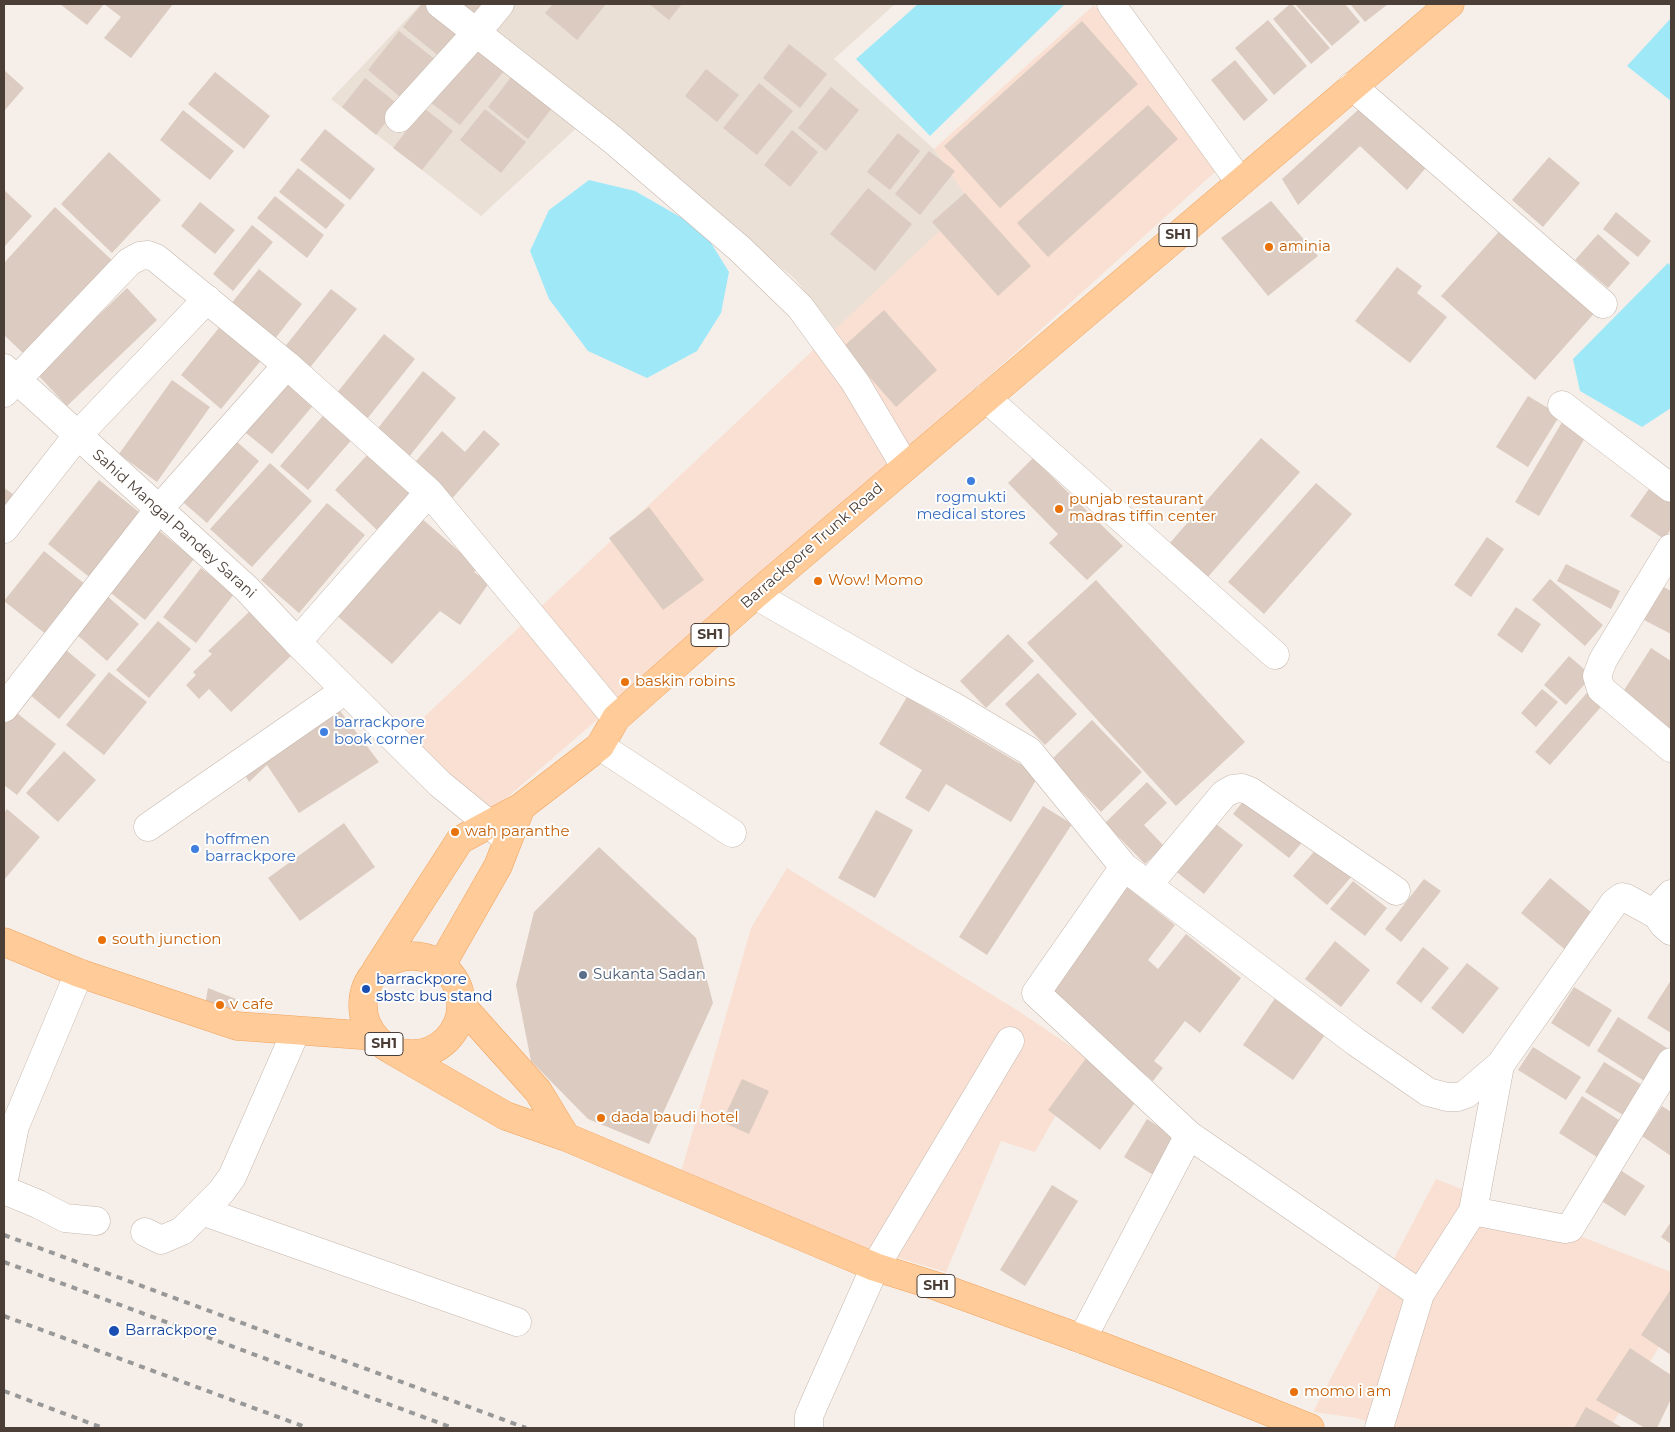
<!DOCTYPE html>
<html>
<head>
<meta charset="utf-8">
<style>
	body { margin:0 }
	#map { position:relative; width:1675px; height:1432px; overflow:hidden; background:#f6efe9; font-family:Montserrat,sans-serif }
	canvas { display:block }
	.frame { position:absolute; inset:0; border:5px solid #4b3e36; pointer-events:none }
</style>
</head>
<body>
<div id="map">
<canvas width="1675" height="1432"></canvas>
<div class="frame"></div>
</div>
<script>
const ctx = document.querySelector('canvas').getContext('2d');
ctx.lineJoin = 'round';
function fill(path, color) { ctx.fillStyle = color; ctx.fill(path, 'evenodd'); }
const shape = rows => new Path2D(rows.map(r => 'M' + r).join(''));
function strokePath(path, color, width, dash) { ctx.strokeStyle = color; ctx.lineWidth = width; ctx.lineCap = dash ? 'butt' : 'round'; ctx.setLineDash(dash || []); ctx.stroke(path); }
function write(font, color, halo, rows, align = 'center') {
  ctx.font = font + ' Montserrat,sans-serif'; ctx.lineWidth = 4; ctx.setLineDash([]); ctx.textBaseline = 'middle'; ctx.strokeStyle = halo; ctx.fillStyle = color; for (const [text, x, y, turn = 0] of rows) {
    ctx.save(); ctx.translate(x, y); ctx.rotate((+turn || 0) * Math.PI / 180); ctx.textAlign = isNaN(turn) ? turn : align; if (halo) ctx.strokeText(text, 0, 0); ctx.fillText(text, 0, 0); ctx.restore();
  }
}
fill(shape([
	[421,4,895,4,834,59,934,149,971,201,838,333,795,279,594,112,481,216,331,99]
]), '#eae0d6');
fill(shape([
	[1094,5,1216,171,889,467,487,815,406,734,970,202,934,149],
	[787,868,1020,1012,1088,1058,1035,1152,1001,1141,946,1272,675,1193,751,928],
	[1436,1179,1671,1272,1671,1327,1610,1428,1385,1428,1356,1418,1313,1412]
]), '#f9e0d2');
fill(shape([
	[918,4,1065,4,930,136,856,59],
	[1671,18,1671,101,1627,66],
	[589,180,635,191,703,230,729,272,721,313,697,351,647,378,588,351,549,299,530,251,549,210],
	[1668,263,1671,266,1671,408,1642,427,1580,391,1573,359]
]), '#9fe8f8');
fill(shape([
	[60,4,104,4,87,25],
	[104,4,173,4,131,58,104,38,121,17],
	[422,4,438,4,465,26,440,57,403,27],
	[450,4,494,4,477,25],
	[553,4,606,4,577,40,545,13],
	[649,4,682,4,669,20],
	[1290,4,1292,4,1330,48,1311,64,1273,19],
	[1295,4,1345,4,1360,22,1332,46],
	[1350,4,1388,4,1365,22],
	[1268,20,1307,66,1274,95,1235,48],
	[1082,21,1138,84,1000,208,944,146],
	[399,31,437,61,405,101,368,70],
	[470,44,504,71,460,125,426,99],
	[789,44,827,74,800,108,763,78],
	[1235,60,1268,100,1244,121,1211,80],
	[706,69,739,95,717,122,685,96],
	[4,70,24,88,4,111],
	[215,72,270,116,244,149,188,104],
	[512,76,552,108,528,139,488,107],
	[365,78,399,105,376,135,342,107],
	[759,83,793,111,757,155,723,128],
	[831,87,859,110,826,151,798,128],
	[1369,100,1434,158,1407,190,1360,146,1298,205,1282,179],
	[1148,105,1178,139,1048,257,1017,223],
	[424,108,453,131,422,170,393,148],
	[485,109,526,142,501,173,460,140],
	[183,110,234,151,210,180,160,140],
	[325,129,375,169,350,200,300,160],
	[792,130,818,152,790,187,764,165],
	[898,133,920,151,890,190,867,172],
	[929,151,955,171,920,215,895,194],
	[109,152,161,200,112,253,61,204],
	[1549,157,1580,183,1543,227,1512,200],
	[298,168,345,205,326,229,279,192],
	[868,188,912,224,875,271,830,234],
	[4,190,32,216,4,247],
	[965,193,1031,266,998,296,932,222],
	[275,196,324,235,307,258,257,218],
	[1271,201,1318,256,1268,296,1221,238],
	[200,202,235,230,215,254,181,226],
	[55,207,115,263,27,357,4,335,4,263],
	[1616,212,1651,241,1638,257,1603,229],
	[252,225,273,242,233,291,213,274],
	[1505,225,1598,309,1535,380,1441,296],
	[1598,234,1630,263,1608,288,1575,260],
	[1397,267,1422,286,1417,293,1447,317,1410,363,1355,321],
	[259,269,302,304,274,340,230,305],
	[127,288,157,320,67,406,37,374],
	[331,289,357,309,308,370,283,349],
	[884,310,937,370,896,407,843,347],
	[222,324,263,358,221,409,181,375],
	[384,334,415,359,367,419,336,394],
	[423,371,456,398,408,458,375,432],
	[286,376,316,402,272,454,241,429],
	[172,380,210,407,157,482,119,454],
	[1528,396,1560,415,1528,467,1496,447],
	[327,411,355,436,308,490,280,466],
	[1565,417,1589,431,1539,516,1515,502],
	[484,430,500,444,449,502,410,468,442,431,465,452],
	[229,435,259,461,207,523,177,497],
	[1261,438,1300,472,1207,578,1169,544],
	[369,453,413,493,378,531,335,490],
	[1033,458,1123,546,1087,580,1049,543,1058,534,1008,483],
	[270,463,312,501,252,567,210,529],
	[99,480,144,516,93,580,48,544],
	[1316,483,1352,514,1264,614,1228,582],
	[1651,486,1671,501,1671,529,1664,539,1630,516],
	[4,488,13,494,4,507],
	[327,503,365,535,299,613,261,580],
	[649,507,704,580,663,610,609,538],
	[419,516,478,568,474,572,489,583,460,625,440,611,392,664,334,613],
	[152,525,194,559,145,620,102,586],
	[1487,537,1504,549,1471,597,1454,585],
	[44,551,86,585,47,635,4,601],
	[1566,564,1620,591,1611,609,1557,581],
	[201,568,234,594,196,643,163,617],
	[1550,579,1603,625,1585,646,1532,600],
	[1096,580,1245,742,1176,806,1027,643],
	[1662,586,1671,591,1671,634,1644,620],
	[107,596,139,624,107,661,75,633],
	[1516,607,1541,624,1522,653,1497,635],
	[249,612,291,656,231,712,209,689,199,699,186,685,196,675,193,672,212,654,208,651],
	[158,621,191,649,149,698,116,670],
	[1008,634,1034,661,986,708,960,681],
	[60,645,96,675,59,719,23,689],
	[1651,648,1671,661,1671,727,1669,731,1619,698],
	[1569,656,1592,676,1566,705,1544,685],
	[109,672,147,702,104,755,66,725],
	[1038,673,1077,714,1045,745,1005,704],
	[1592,687,1607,700,1550,765,1535,752],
	[1542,689,1558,702,1536,727,1521,713],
	[907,697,1039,775,1011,822,946,784,929,812,905,798,922,770,879,744],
	[334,703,379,762,299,813,267,765,249,782,241,768],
	[8,706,56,744,17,795,4,785,4,712],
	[1092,720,1142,772,1101,812,1051,760],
	[64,751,96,780,58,822,26,793],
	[1147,782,1167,803,1144,825,1164,846,1145,864,1105,823],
	[1248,795,1304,840,1289,858,1233,814],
	[1043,806,1072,824,987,955,959,937],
	[7,809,40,837,4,880,4,813],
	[876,810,913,830,875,898,838,878],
	[1211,820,1243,845,1204,894,1173,869],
	[344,823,375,867,300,921,268,878],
	[599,847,696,938,713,1003,649,1144,588,1119,531,1061,516,985,534,912],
	[1318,847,1352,876,1327,905,1293,876],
	[1550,878,1597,917,1568,952,1521,913],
	[1424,879,1441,891,1401,942,1385,929],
	[1353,881,1387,908,1365,936,1330,909],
	[1122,883,1175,925,1148,960,1158,969,1186,934,1241,978,1200,1033,1185,1021,1154,1061,1163,1068,1153,1081,1047,993],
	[1335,941,1370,970,1341,1007,1305,979],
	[1423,947,1449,968,1421,1003,1396,983],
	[1467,963,1499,988,1463,1034,1431,1008],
	[1671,980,1671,1033,1647,1018],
	[1574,987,1612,1010,1589,1047,1551,1023],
	[208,988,236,999,232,1021,204,1011],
	[1278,994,1329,1029,1293,1080,1243,1045],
	[1618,1017,1667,1048,1646,1082,1597,1051],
	[1533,1047,1581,1077,1566,1100,1518,1070],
	[1087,1057,1140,1096,1100,1150,1048,1110],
	[1604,1062,1647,1088,1628,1118,1585,1092],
	[742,1079,769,1091,749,1134,722,1122],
	[1582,1096,1625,1124,1603,1161,1559,1133],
	[1662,1106,1671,1112,1671,1156,1642,1136],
	[1147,1119,1178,1139,1155,1176,1124,1157],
	[1617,1168,1645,1186,1625,1216,1597,1198],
	[1052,1185,1078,1201,1025,1286,1000,1270],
	[1671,1222,1671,1244,1661,1237],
	[1671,1289,1671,1355,1641,1335],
	[1630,1348,1671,1375,1671,1399,1657,1428,1645,1428,1596,1400],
	[1586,1407,1623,1428,1574,1428]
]), '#dccbc0');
const minor = shape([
	[440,4,613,140,740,249,800,307,855,382,905,466],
	[1111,4,1240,182],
	[1352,86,1603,304],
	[399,118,476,33,500,4],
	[4,368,247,589,297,642,440,784,506,838],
	[4,393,129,262,140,256,148,255,156,258,287,365,429,492,616,718],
	[986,398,1275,655],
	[1562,405,1671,488],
	[4,529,77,436,207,299],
	[1671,548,1603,660,1597,676,1601,689,1671,748],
	[755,595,908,682,953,706,1029,751,1124,867,1356,1042,1428,1092,1447,1097,1458,1097,1466,1094,1500,1065],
	[297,642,429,492],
	[4,708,159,509,287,365],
	[600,746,732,833],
	[148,827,334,698,340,691,340,685],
	[1124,867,1036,993,1189,1135,1420,1294],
	[1148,885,1224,794,1233,789,1242,788,1250,791,1396,891],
	[1671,894,1662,904,1657,915,1663,924,1671,931],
	[4,1179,15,1126,79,973],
	[4,1190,38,1204,65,1218,96,1221],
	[202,1211,517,1322],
	[1473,1211,1565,1229,1570,1228,1671,1062],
	[145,1232,161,1240,182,1231,221,1192,232,1177,296,1031],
	[1082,1339,1189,1135],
	[809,1428,809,1416,815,1402,875,1267,1010,1041],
	[1379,1428,1420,1294,1473,1211,1500,1065,1614,903,1622,897,1626,898,1657,915]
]);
const major = shape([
	[4,942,79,973,237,1026,374,1036],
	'363 1005a49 49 0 1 1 98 0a49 49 0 1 1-98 0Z',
	[442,964,498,866,521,807],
	[376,970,460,840,521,807,600,746,616,718,755,595,1450,4],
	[462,1006,538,1091,566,1137],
	[393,1051,506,1116,566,1137,875,1267,939,1287,1082,1339,1177,1375,1310,1428]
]);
strokePath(minor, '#c6b7ad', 29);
strokePath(major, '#f1a35c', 29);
strokePath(minor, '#fff', 28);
strokePath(major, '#ffcb99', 28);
strokePath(shape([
	[4,1235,526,1428],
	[4,1262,453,1428],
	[4,1316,308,1428],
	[4,1391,103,1428]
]), '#989898', 4, [6, 6]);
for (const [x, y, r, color] of [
	[1269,247,5,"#e8710a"],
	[971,481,5,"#3f7fe0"],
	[1059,509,5,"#e8710a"],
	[818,581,5,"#e8710a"],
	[625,682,5,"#e8710a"],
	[324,732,5,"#3f7fe0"],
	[455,832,5,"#e8710a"],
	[195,849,5,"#3f7fe0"],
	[102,940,5,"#e8710a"],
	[583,975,5,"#5c6f8a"],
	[366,989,5,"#1a4fb4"],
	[220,1005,5,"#e8710a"],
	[601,1118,5,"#e8710a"],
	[114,1331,6,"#1a4fb4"],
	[1294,1392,5,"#e8710a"]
]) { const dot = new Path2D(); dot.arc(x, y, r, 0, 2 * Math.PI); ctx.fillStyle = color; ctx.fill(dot); strokePath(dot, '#fff', 2); }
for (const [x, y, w] of [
	[1178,235,38],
	[710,635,38],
	[384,1044,38],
	[936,1286,38]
]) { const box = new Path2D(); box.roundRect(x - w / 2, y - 11.5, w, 23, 4); ctx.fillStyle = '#fff'; ctx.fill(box); strokePath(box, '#4b3e36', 1); }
write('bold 14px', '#4b3e36', null, [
	["SH1",1178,235],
	["SH1",710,635],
	["SH1",384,1044],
	["SH1",936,1286]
]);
write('15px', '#c56008', '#fff', [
	["aminia",1279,247],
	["punjab restaurant",1069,500],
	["madras tiffin center",1069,517],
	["Wow! Momo",828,581],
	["baskin robins",635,682],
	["wah paranthe",465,832],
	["south junction",112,940],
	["v cafe",230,1005],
	["dada baudi hotel",611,1118],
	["momo i am",1304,1392]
], 'left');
write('15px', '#366cbe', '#fff', [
	["rogmukti",971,498,"center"],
	["medical stores",971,515,"center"],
	["barrackpore",334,723],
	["book corner",334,740],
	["hoffmen",205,840],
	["barrackpore",205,857]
], 'left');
write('15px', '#4b3e36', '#fff', [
	["Sahid Mangal Pandey Sarani",174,524,42],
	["Barrackpore Trunk Road",812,546,-41]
]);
write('15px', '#4e5e75', '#fff', [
	["Sukanta Sadan",593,975]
], 'left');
write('15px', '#164399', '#fff', [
	["barrackpore",376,980],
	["sbstc bus stand",376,997],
	["Barrackpore",125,1331]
], 'left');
</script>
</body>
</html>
